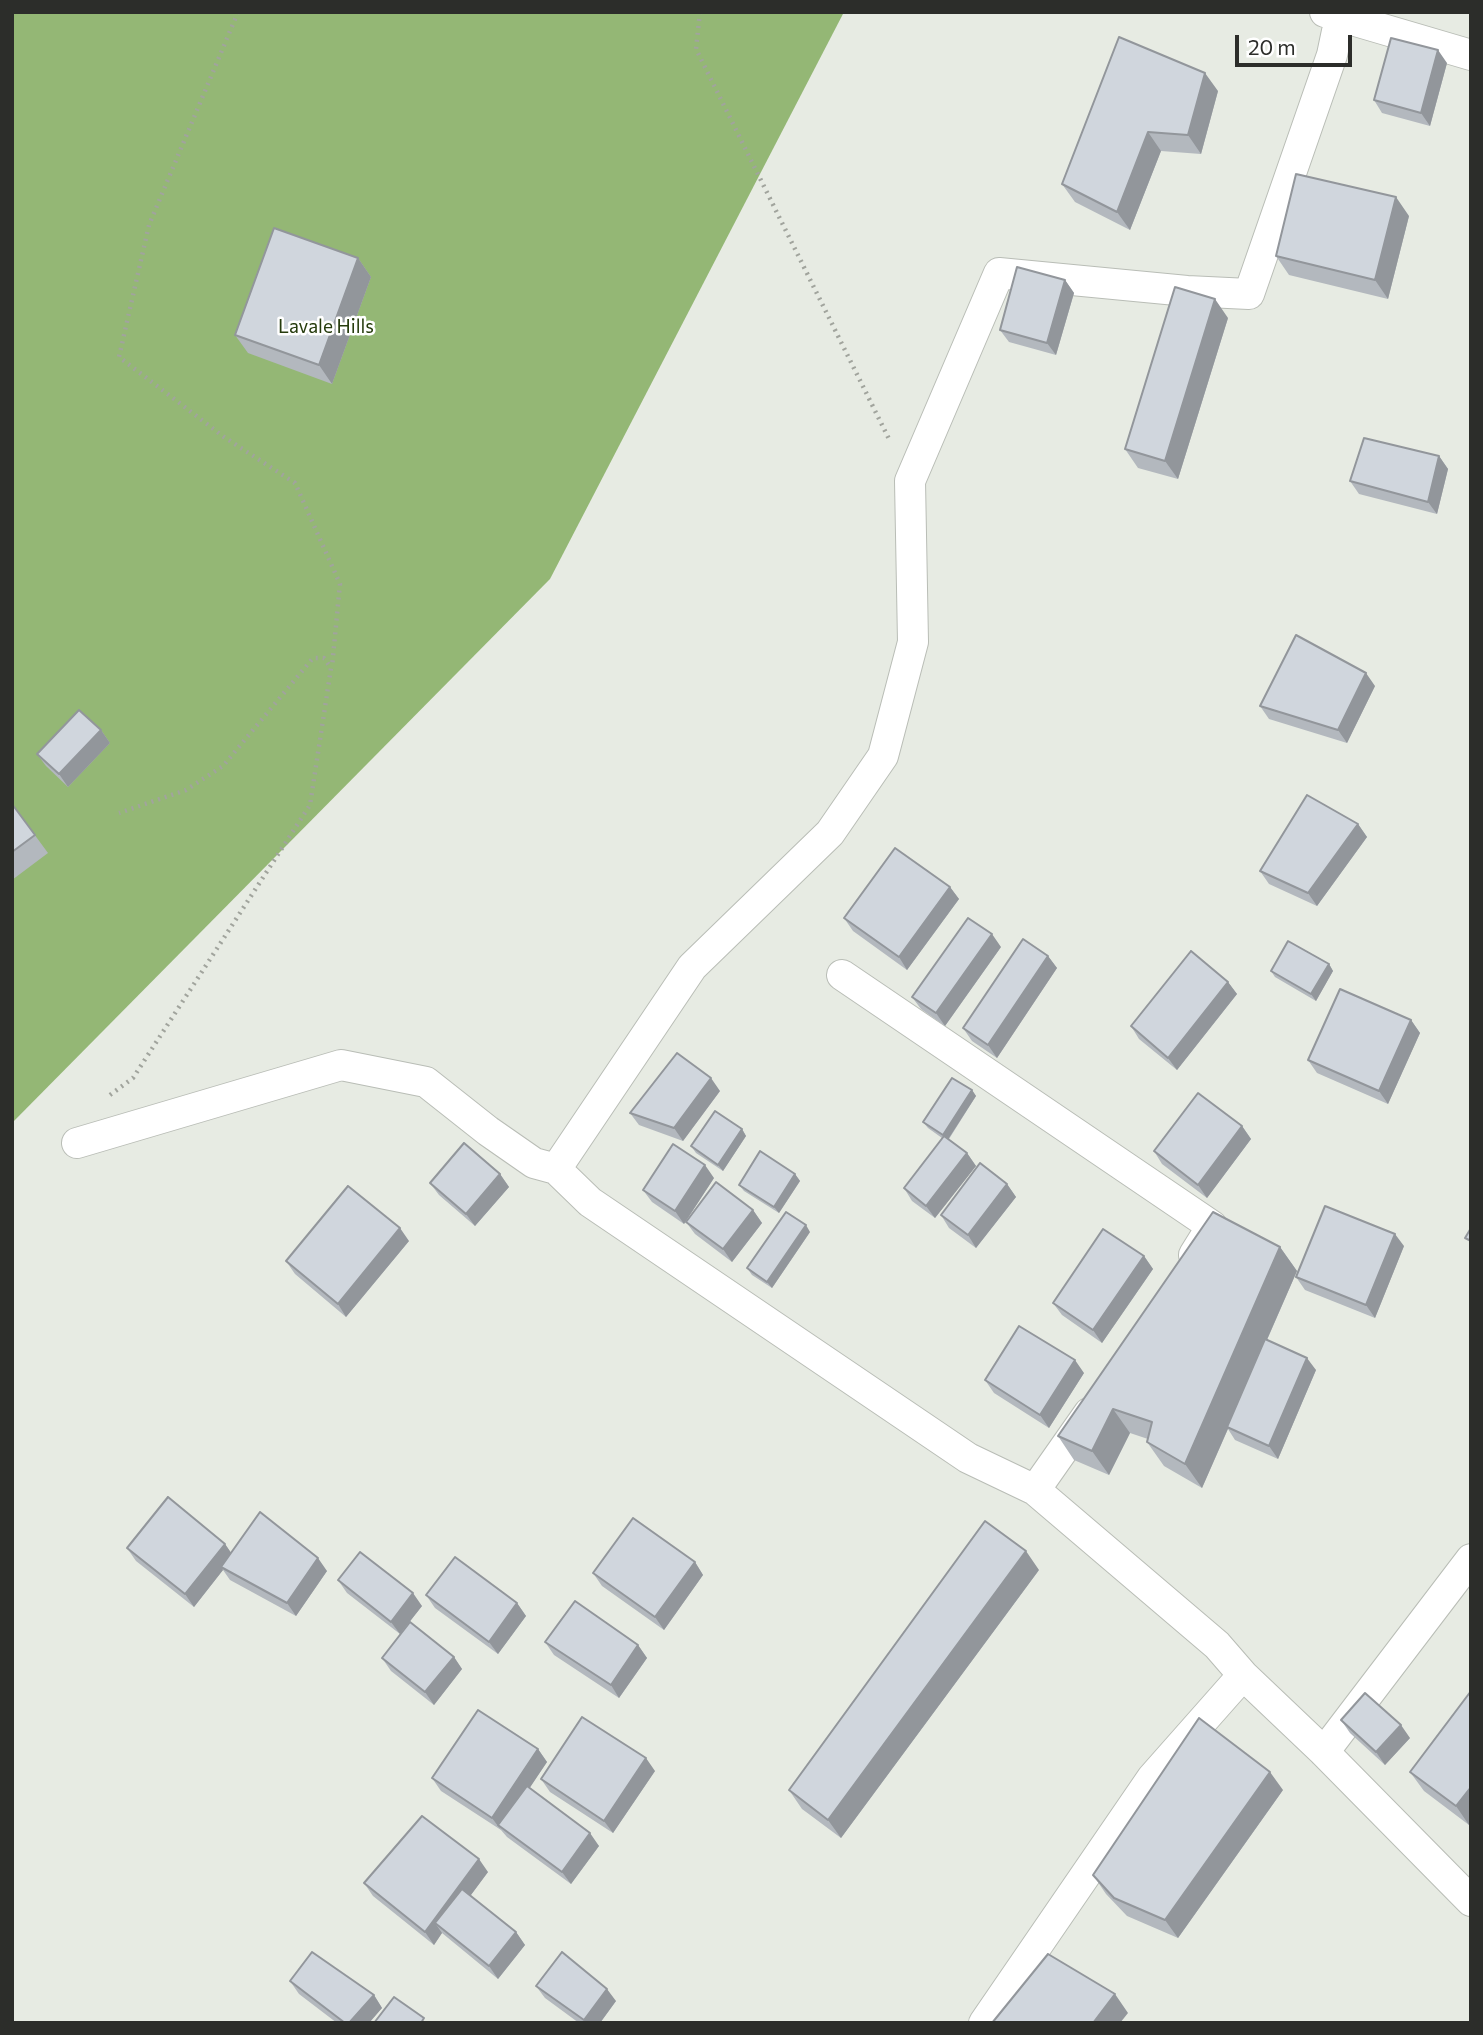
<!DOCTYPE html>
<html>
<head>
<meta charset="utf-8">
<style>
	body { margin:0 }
	#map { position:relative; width:1483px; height:2035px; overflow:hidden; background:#e7ebe3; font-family:Commissioner,sans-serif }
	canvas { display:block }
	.frame { position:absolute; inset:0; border:14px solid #2c2d2a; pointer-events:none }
	.scale { position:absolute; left:1235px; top:35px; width:117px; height:32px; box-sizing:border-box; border:4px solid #2c2d2a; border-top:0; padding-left:9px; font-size:21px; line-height:24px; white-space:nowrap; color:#2c2d2a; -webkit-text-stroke:5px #fff; paint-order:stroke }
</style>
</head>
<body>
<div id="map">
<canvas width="1483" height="2035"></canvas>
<div class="frame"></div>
<div class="scale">20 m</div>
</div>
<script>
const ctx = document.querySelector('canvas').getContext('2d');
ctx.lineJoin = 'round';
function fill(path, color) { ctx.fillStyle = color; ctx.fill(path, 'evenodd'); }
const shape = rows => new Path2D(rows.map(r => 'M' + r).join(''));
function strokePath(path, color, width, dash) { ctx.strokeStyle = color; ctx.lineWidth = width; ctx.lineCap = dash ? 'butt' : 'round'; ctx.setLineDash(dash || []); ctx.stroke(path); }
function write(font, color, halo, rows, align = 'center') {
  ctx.font = font + ' Commissioner,sans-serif'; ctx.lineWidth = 5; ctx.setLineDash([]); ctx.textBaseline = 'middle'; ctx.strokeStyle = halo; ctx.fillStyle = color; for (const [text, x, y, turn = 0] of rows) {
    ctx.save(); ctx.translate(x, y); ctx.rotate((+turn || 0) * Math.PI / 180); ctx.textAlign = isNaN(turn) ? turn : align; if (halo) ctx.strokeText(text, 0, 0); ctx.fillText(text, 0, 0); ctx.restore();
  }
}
fill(shape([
	[12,12,844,12,550,579,12,1123]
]), '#94b775');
const minor = shape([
	[1325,12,1471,55],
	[842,975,1212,1226,1194,1255],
	[77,1143,341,1065,426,1082,488,1131,534,1163,556,1169,590,1202,968,1458,1035,1490,1217,1645,1243,1675,1324,1752,1471,1901],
	[556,1169,692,967,830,833,883,756,913,642,910,481,999,273,1187,291,1249,294,1332,55,1341,12],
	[1035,1490,1089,1413],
	[1324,1752,1471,1559],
	[984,2023,1152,1778,1243,1675]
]);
strokePath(minor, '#b9bdb6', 32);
strokePath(shape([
	[238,12,149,225,119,357,224,437,295,483,340,584,332,667],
	[700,12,696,49,889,439],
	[110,1095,133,1078,310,805,331,668,324,658,313,658,223,766,186,790,119,813]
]), '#a1a49d', 4.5, [2, 5]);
strokePath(minor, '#fff', 30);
fill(shape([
	[1447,63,1430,126,1382,113,1374,100],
	[1218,91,1201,154,1161,151,1130,230,1075,202,1062,184],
	[1409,216,1388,299,1289,275,1276,256],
	[358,258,371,277,332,384,248,353,235,335],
	[1065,280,1074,293,1056,355,1009,342,1000,330],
	[1228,318,1178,479,1138,468,1125,449],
	[1439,456,1448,469,1437,514,1359,494,1350,481],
	[1375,686,1347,743,1269,719,1260,706],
	[101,730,110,743,68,787,46,766,37,754],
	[12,804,48,853,12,880],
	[1358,824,1367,837,1317,906,1269,884,1260,871],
	[950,887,959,899,907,970,853,931,844,918],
	[1001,947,945,1026,921,1009,912,997],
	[1048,956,1057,968,997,1058,972,1041,963,1028],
	[1329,964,1333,971,1316,1001,1275,977,1271,971],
	[1228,982,1237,994,1177,1070,1139,1039,1131,1026],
	[1411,1020,1420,1033,1388,1104,1317,1073,1308,1060],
	[972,1090,976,1096,949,1139,967,1153,976,1166,935,1218,912,1201,904,1188,942,1138,928,1128,923,1122],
	[720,1091,683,1141,639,1125,630,1113],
	[1242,1126,1251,1139,1207,1198,1162,1164,1154,1151],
	[742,1129,746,1136,723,1171,696,1153,691,1146],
	[500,1174,509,1187,475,1226,439,1195,430,1183],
	[795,1174,800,1181,779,1213,744,1191,739,1185],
	[714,1178,684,1224,652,1202,643,1190],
	[1007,1184,1016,1197,976,1248,949,1228,941,1215],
	[753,1210,762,1223,732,1262,695,1234,686,1222],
	[810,1232,772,1288,752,1275,747,1268],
	[409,1241,346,1317,295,1274,286,1261],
	[1404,1246,1375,1318,1305,1290,1296,1277],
	[1280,1247,1297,1271,1267,1340,1316,1370,1278,1459,1235,1440,1228,1429,1202,1488,1164,1466,1147,1442,1148,1439,1130,1433,1109,1475,1074,1460,1058,1436],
	[1144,1256,1153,1269,1102,1343,1062,1315,1053,1303],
	[1084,1373,1049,1428,994,1393,985,1380],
	[225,1544,231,1553,327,1571,296,1616,230,1580,223,1570,194,1607,136,1561,127,1548],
	[695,1562,703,1575,664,1630,602,1586,593,1573],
	[1039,1570,841,1838,802,1809,789,1790],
	[338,1580,422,1606,400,1634,347,1593],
	[426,1595,517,1603,526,1616,498,1654,435,1608],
	[545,1642,638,1645,647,1658,619,1698,554,1655],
	[454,1657,462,1669,434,1705,391,1671,382,1658],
	[1471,1691,1471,1823,1469,1825,1424,1791,1410,1772],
	[1341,1720,1410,1738,1385,1765,1350,1733],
	[538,1749,547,1762,529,1788,599,1846,571,1884,507,1837,501,1830,441,1791,432,1778],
	[655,1771,613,1833,550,1792,541,1779],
	[1283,1790,1178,1938,1127,1916,1106,1894,1093,1875],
	[488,1872,470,1896,516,1932,525,1945,498,1979,442,1933,434,1945,373,1896,364,1883],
	[290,1981,374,1995,382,2008,369,2023,337,2023,299,1994],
	[536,1986,616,2001,600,2023,579,2023,545,1998]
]), '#b3b8be');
fill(shape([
	[1438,50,1447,63,1430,126,1421,113],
	[1205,73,1218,91,1201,154,1188,135],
	[1148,132,1161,151,1130,230,1117,212],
	[1396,197,1409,216,1388,299,1375,280],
	[358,258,371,277,332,384,319,365],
	[1065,280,1074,293,1056,355,1047,343],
	[1215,299,1228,318,1178,479,1165,461],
	[1439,456,1448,469,1437,514,1428,502],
	[1366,673,1375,686,1347,743,1338,730],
	[101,730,110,743,68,787,59,774],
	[1358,824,1367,837,1317,906,1308,893],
	[950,887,959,899,907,970,899,957],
	[992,934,1001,947,945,1026,936,1013],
	[1048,956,1057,968,997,1058,988,1045],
	[1329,964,1333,971,1316,1001,1311,994],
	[1228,982,1237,994,1177,1070,1168,1058],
	[1411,1020,1420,1033,1388,1104,1379,1091],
	[711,1078,720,1091,683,1141,674,1128],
	[972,1090,976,1096,947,1141,943,1135],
	[1242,1126,1251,1139,1207,1198,1198,1185],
	[742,1129,746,1136,723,1171,718,1165],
	[967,1153,976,1166,935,1218,926,1206],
	[705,1165,714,1178,684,1224,675,1211],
	[500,1174,509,1187,475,1226,466,1214],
	[795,1174,800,1181,779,1213,774,1207],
	[1007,1184,1016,1197,976,1248,968,1235],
	[753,1210,762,1223,732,1262,723,1249],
	[806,1225,810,1232,772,1288,767,1282],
	[400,1228,409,1241,346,1317,338,1304],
	[1395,1234,1404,1246,1375,1318,1366,1305],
	[1280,1247,1297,1271,1202,1488,1185,1464],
	[1144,1256,1153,1269,1102,1343,1093,1330],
	[1307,1358,1316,1370,1278,1459,1269,1446],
	[1075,1360,1084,1373,1049,1428,1040,1415],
	[1113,1409,1130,1433,1109,1475,1092,1451],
	[225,1544,234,1557,221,1567,223,1570,194,1607,185,1594],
	[1026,1551,1039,1570,841,1838,828,1820],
	[318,1558,327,1571,296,1616,287,1603],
	[695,1562,703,1575,664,1630,655,1617],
	[413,1593,422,1606,400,1634,391,1622],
	[517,1603,526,1616,498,1654,489,1642],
	[638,1645,647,1658,619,1698,611,1685],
	[454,1657,462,1669,434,1705,425,1692],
	[1401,1725,1410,1738,1385,1765,1376,1752],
	[538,1749,547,1762,503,1828,498,1825,501,1830,492,1818],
	[646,1758,655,1771,613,1833,604,1821],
	[1270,1772,1283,1790,1178,1938,1165,1920],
	[1471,1787,1471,1823,1469,1825,1456,1806],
	[590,1833,599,1846,571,1884,562,1872],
	[479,1859,488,1872,445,1930,435,1923,442,1933,434,1945,425,1932],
	[516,1932,525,1945,498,1979,489,1966],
	[607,1989,616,2001,600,2023,585,2023,584,2020],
	[1115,1994,1128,2013,1120,2023,1093,2023],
	[374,1995,382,2008,369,2023,349,2023]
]), '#92969b');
const building = shape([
	[1119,37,1205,73,1188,135,1148,132,1117,212,1062,184,1119,37],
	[1391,38,1438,50,1421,113,1374,100,1391,38],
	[1296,174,1396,197,1375,280,1276,256,1296,174],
	[274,228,358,258,319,365,235,335,274,228],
	[1017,267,1065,280,1047,343,1000,330,1017,267],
	[1175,287,1215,299,1165,461,1125,449,1175,287],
	[1364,438,1439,456,1428,502,1350,481,1364,438],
	[1296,635,1366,673,1338,730,1260,706,1296,635],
	[79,710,101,730,59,774,37,754,79,710],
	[1307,795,1358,824,1308,893,1260,871,1307,795],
	[12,804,35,835,12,852,12,804],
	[895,848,950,887,899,957,844,918,895,848],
	[968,918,992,934,936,1013,912,997,968,918],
	[1023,939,1048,956,988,1045,963,1028,1023,939],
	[1288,941,1329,964,1311,994,1271,971,1288,941],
	[1191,951,1228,982,1168,1058,1131,1026,1191,951],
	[1340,989,1411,1020,1379,1091,1308,1060,1340,989],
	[677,1053,711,1078,674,1128,630,1113,677,1053],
	[952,1078,972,1090,943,1135,923,1122,952,1078],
	[1198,1093,1242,1126,1198,1185,1154,1151,1198,1093],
	[715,1111,742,1129,718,1165,691,1146,715,1111],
	[944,1136,967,1153,926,1206,904,1188,944,1136],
	[464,1143,500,1174,466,1214,430,1183,464,1143],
	[673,1144,705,1165,675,1211,643,1190,673,1144],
	[760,1151,795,1174,774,1207,739,1185,760,1151],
	[980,1163,1007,1184,968,1235,941,1215,980,1163],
	[716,1182,753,1210,723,1249,686,1222,716,1182],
	[348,1186,400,1228,338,1304,286,1261,348,1186],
	[1325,1206,1395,1234,1366,1305,1296,1277,1325,1206],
	[786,1212,806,1225,767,1282,747,1268,786,1212],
	[1213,1212,1280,1247,1185,1464,1147,1442,1152,1422,1113,1409,1092,1451,1058,1436,1213,1212],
	[1471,1228,1471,1241,1465,1238,1471,1228],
	[1103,1229,1144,1256,1093,1330,1053,1303,1103,1229],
	[1019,1326,1075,1360,1040,1415,985,1380,1019,1326],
	[1265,1339,1307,1358,1269,1446,1227,1427,1265,1339],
	[168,1497,225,1544,185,1594,127,1548,168,1497],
	[260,1512,318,1558,287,1603,221,1567,260,1512],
	[633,1518,695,1562,655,1617,593,1573,633,1518],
	[985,1521,1026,1551,828,1820,789,1790,985,1521],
	[360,1552,413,1593,391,1622,338,1580,360,1552],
	[455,1557,517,1603,489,1642,426,1595,455,1557],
	[575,1601,638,1645,611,1685,545,1642,575,1601],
	[410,1622,454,1657,425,1692,382,1658,410,1622],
	[1471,1691,1471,1787,1456,1806,1410,1772,1471,1691],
	[1365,1693,1401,1725,1376,1752,1341,1720,1365,1693],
	[478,1710,538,1749,492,1818,432,1778,478,1710],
	[582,1717,646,1758,604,1821,541,1779,582,1717],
	[1199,1718,1270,1772,1165,1920,1114,1898,1093,1875,1199,1718],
	[527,1786,590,1833,562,1872,498,1825,527,1786],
	[422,1816,479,1859,425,1932,364,1883,422,1816],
	[462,1889,516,1932,489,1966,435,1923,462,1889],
	[312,1952,374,1995,349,2023,345,2023,290,1981,312,1952],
	[562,1952,607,1989,584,2020,536,1986,562,1952],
	[1048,1954,1115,1994,1093,2023,992,2023,1048,1954],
	[394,1997,424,2018,421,2023,374,2023,394,1997]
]);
fill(building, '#d0d6dd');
strokePath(building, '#92969b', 2);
write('19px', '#263c0d', '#fff', [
	["Lavale Hills",326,327]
]);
</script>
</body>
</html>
